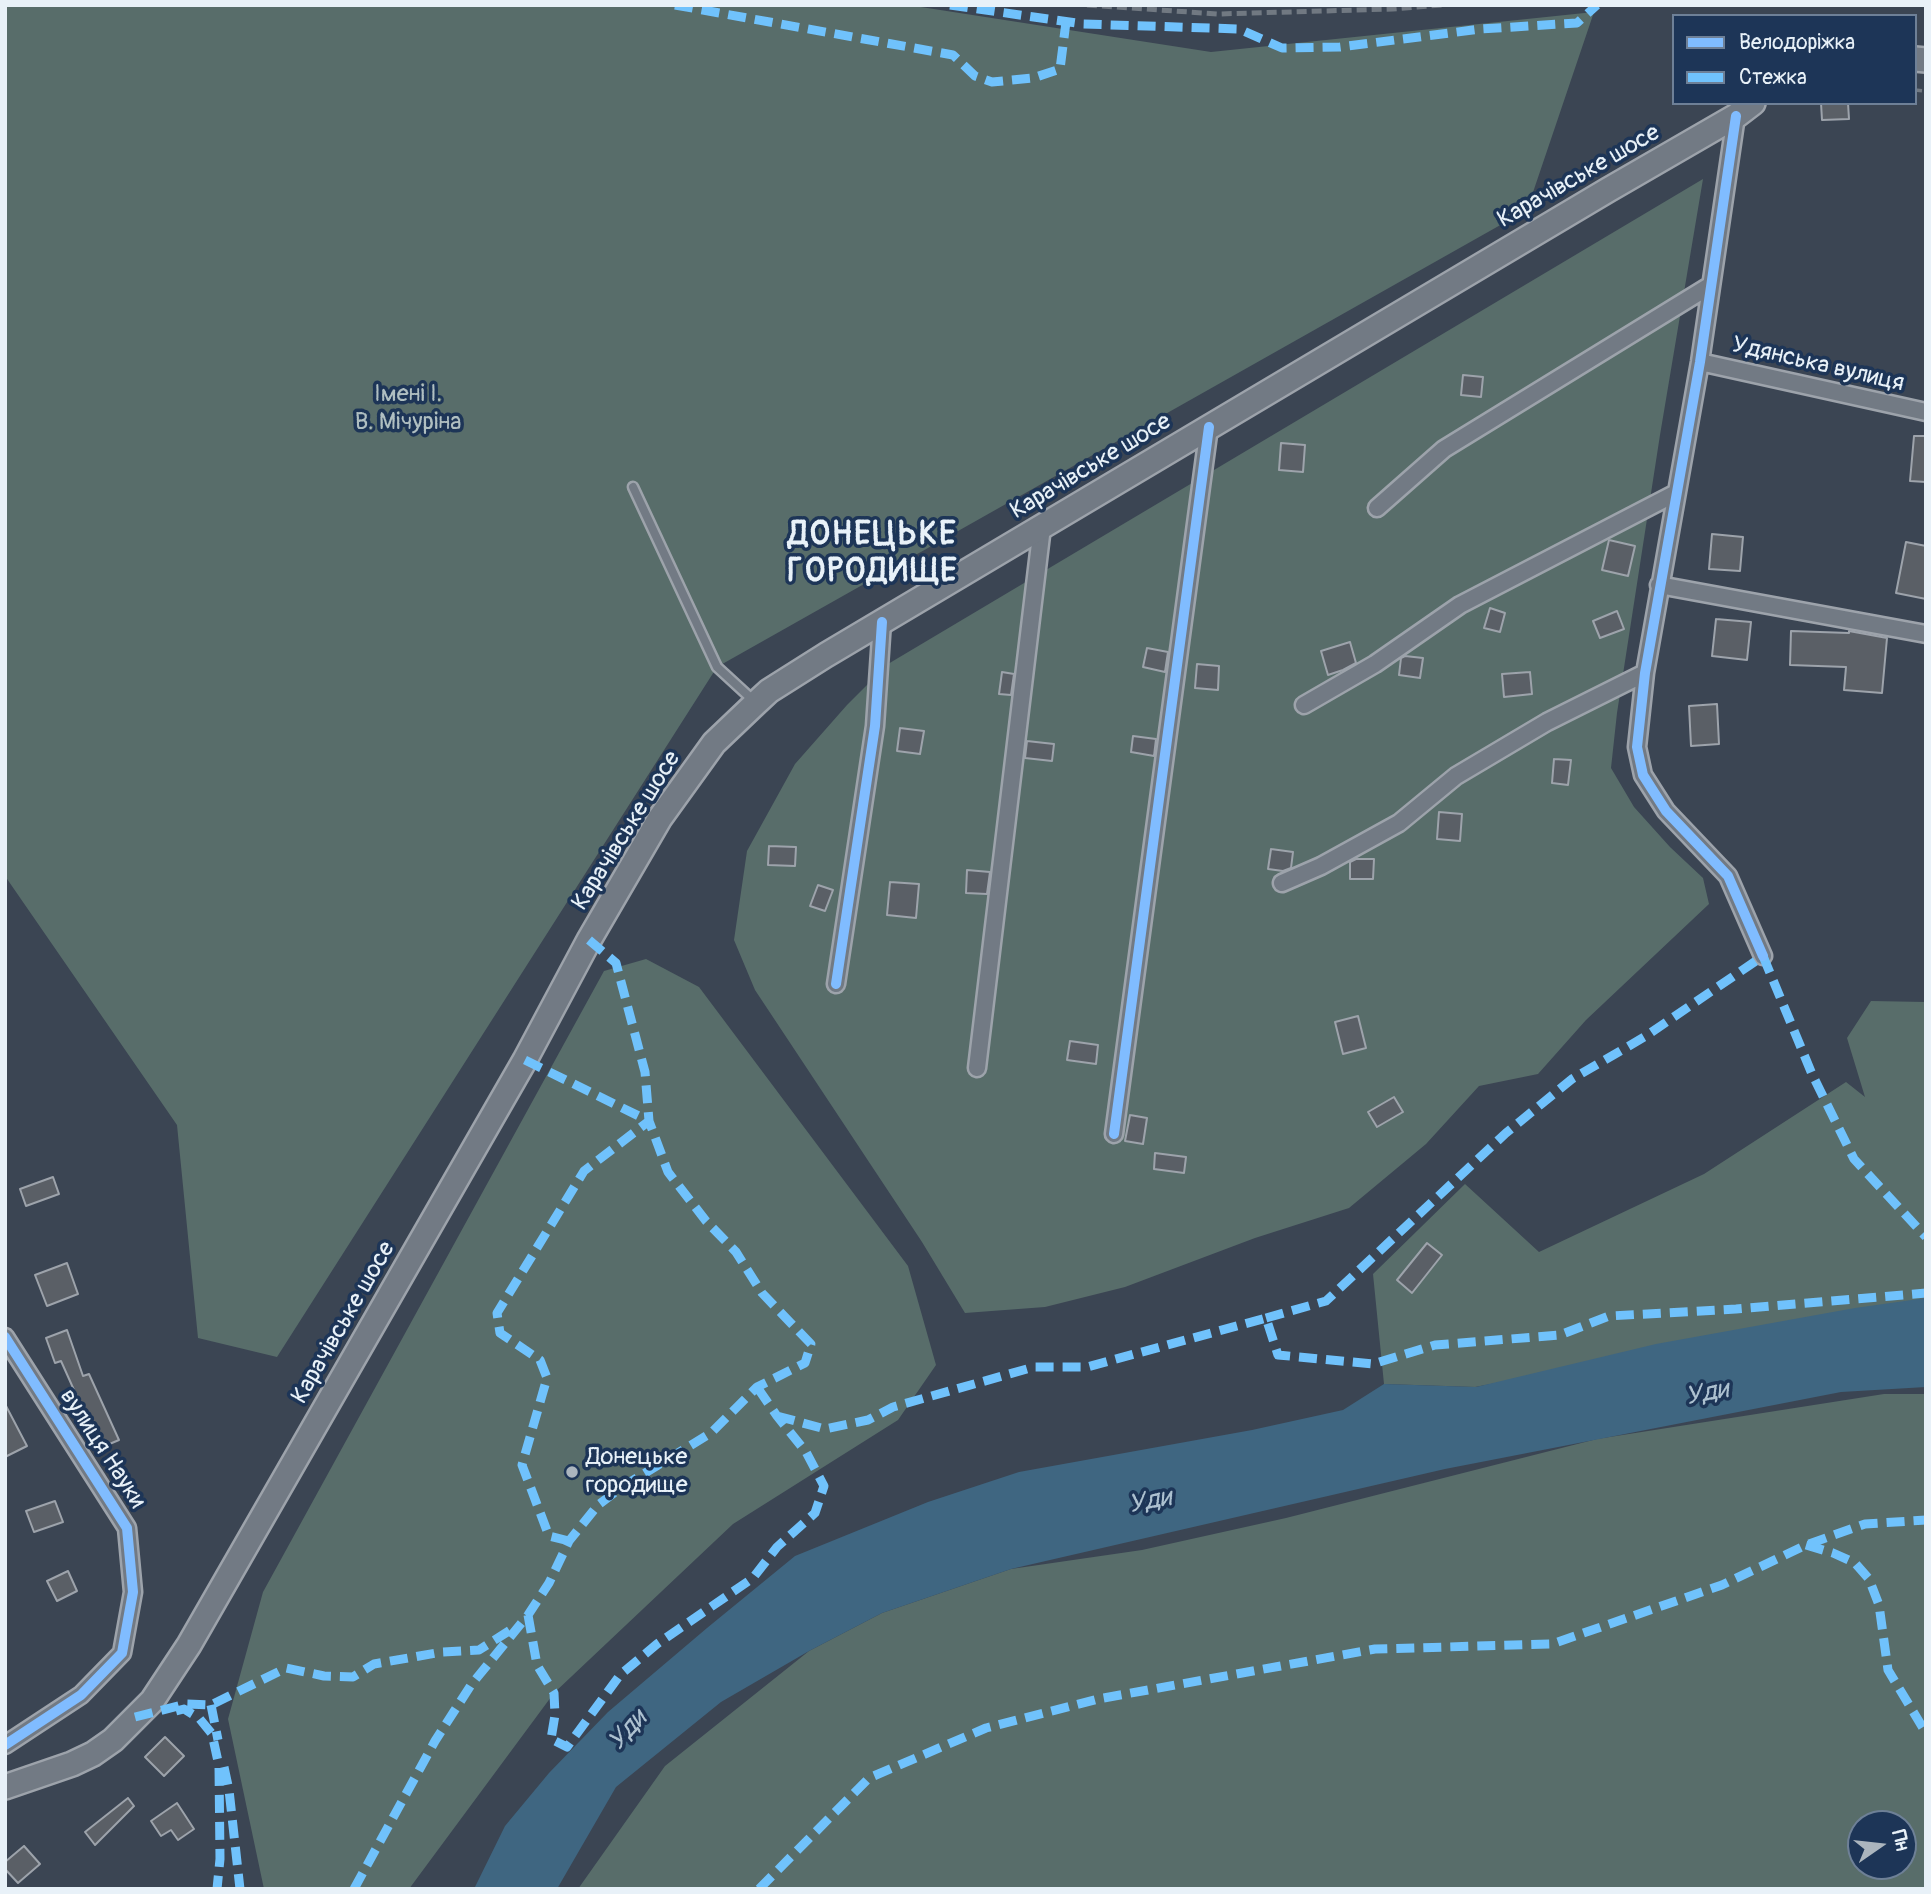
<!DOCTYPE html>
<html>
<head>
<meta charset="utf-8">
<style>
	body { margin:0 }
	#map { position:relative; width:1931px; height:1894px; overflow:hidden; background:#3b4553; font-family:Pangolin,sans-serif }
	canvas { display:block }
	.frame { position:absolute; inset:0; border:7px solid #e8f1f8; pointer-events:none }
	.legend { position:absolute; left:1672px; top:14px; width:245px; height:91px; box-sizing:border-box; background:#1d3557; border:2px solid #6e8097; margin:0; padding:9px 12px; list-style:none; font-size:21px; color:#e8f1f8 }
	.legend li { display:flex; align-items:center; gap:14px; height:35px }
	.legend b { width:35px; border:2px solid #6e8097 }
	.north { position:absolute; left:1847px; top:1810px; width:70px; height:70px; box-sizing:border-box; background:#1d3557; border:2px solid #6e8097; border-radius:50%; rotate:76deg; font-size:19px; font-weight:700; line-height:28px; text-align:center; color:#e8f1f8 }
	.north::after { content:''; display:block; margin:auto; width:24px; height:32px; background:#abb5be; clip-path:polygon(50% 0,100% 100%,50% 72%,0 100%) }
</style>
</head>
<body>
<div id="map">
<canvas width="1931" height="1894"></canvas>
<div class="frame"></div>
<ul class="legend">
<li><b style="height:9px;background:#80bcff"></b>Велодоріжка</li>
<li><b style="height:9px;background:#70c2fc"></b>Стежка</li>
</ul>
<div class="north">Пн</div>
</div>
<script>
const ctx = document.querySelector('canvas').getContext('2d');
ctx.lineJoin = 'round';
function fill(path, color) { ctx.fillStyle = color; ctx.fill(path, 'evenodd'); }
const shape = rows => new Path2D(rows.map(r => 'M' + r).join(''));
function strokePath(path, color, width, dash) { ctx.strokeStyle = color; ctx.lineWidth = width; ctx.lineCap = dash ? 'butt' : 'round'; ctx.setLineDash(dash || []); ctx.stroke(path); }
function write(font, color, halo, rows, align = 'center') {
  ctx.font = font + ' Pangolin,sans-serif'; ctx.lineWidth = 7; ctx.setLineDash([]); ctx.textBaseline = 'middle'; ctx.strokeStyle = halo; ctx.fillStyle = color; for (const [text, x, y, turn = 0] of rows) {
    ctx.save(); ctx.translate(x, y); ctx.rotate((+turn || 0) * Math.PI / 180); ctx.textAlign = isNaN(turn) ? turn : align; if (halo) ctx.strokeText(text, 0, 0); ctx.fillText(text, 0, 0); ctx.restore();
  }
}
fill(shape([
	[5,5,908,5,1211,52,1594,12,1527,210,717,667,277,1357,198,1338,177,1125,5,876],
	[1703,179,1660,435,1617,713,1611,768,1634,807,1670,847,1703,878,1709,904,1586,1020,1538,1074,1479,1086,1426,1144,1349,1208,1255,1238,1125,1287,1045,1307,965,1313,922,1242,755,990,734,940,747,851,795,764,847,705,888,664],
	[646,959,699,987,908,1266,936,1365,898,1420,733,1524,554,1693,409,1889,264,1889,228,1719,263,1592,604,971],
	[1871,1001,1926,1002,1926,1302,1475,1387,1384,1384,1373,1274,1465,1184,1539,1252,1704,1174,1846,1082,1865,1097,1847,1038],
	[1884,1394,1926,1394,1926,1889,578,1889,665,1766,809,1651,882,1613,1011,1569,1142,1550,1286,1518,1597,1439],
	[1861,1824,1903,1824,1903,1866,1861,1866]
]), '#586d6a');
fill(shape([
	[1926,1298,1926,1387,1841,1392,1445,1469,1011,1569,882,1613,809,1651,721,1702,616,1787,557,1889,474,1889,505,1826,549,1773,608,1712,707,1628,795,1556,928,1502,1019,1472,1252,1430,1343,1410,1384,1384,1476,1387,1656,1344,1855,1308]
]), '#3f6681');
const building = shape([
	[1821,103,1848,103,1849,119,1822,120,1821,103],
	[1463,375,1483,377,1481,397,1461,395,1463,375],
	[1914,436,1926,436,1926,482,1910,481,1914,436],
	[1281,443,1305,445,1303,472,1279,470,1281,443],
	[1712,534,1743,537,1740,571,1709,569,1712,534],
	[1609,540,1635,546,1628,576,1602,570,1609,540],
	[1906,542,1926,546,1926,599,1896,593,1906,542],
	[1490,608,1505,613,1500,632,1484,628,1490,608],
	[1617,611,1624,629,1600,638,1593,621,1617,611],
	[1716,619,1751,622,1747,660,1712,656,1716,619],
	[1791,631,1849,633,1849,631,1887,638,1882,693,1844,690,1846,667,1790,665,1791,631],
	[1350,642,1356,663,1343,670,1328,675,1321,651,1350,642],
	[1147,648,1168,652,1165,672,1143,667,1147,648],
	[1405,656,1423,658,1420,678,1399,675,1401,658,1405,656],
	[1197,664,1219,666,1218,690,1195,688,1197,664],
	[1002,672,1014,674,1011,695,999,694,1002,672],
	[1530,672,1532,694,1504,697,1502,674,1530,672],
	[1717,704,1719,744,1691,746,1689,706,1717,704],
	[900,728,924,731,920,754,897,751,900,728],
	[1133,736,1156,739,1154,756,1131,752,1133,736],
	[1027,741,1054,744,1052,761,1025,758,1027,741],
	[1554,759,1571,760,1568,785,1552,783,1554,759],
	[1439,812,1462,814,1460,841,1437,839,1439,812],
	[769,846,796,847,795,866,768,865,769,846],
	[1271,849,1293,852,1291,868,1283,871,1268,869,1271,849],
	[1356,859,1374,859,1373,879,1350,879,1350,862,1356,859],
	[967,870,990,872,987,894,966,893,967,870],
	[890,882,919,884,916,918,887,915,890,882],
	[818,885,833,890,825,911,810,906,818,885],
	[1358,1016,1366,1048,1343,1054,1335,1022,1358,1016],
	[1070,1041,1098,1045,1096,1064,1067,1060,1070,1041],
	[1394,1097,1403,1112,1377,1127,1368,1112,1394,1097],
	[1130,1115,1147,1118,1143,1144,1125,1141,1130,1115],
	[1155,1153,1186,1157,1184,1173,1154,1169,1155,1153],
	[53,1177,59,1194,26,1206,20,1189,53,1177],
	[1427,1243,1442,1255,1412,1293,1397,1280,1427,1243],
	[67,1263,78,1294,47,1306,35,1275,67,1263],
	[67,1330,83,1376,89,1374,119,1440,100,1448,61,1361,55,1363,46,1338,67,1330],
	[5,1404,27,1446,5,1457,5,1404],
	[55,1501,63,1522,34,1532,26,1511,55,1501],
	[68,1571,77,1591,57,1601,47,1581,68,1571],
	[165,1737,184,1756,164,1776,145,1757,165,1737],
	[128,1798,134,1806,95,1845,85,1832,128,1798],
	[177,1803,194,1829,178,1840,171,1830,161,1836,151,1821,177,1803],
	[24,1846,40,1864,18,1883,5,1869,5,1862,24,1846]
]);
fill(building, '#5a5f66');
strokePath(building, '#9da3ab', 2);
const service = shape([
	[633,487,717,667,754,701]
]);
const minor = shape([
	[1736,116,1700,362,1645,673,1637,747,1643,775,1666,811,1728,876,1763,956],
	[1700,362,1926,412],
	[1377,508,1444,449,1711,285],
	[1659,585,1926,634],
	[1304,705,1375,664,1460,605,1676,493],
	[1282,883,1321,866,1399,823,1456,776,1547,722,1645,673],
	[836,984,875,726,882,622],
	[977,1068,1042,527],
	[1114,1134,1209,427],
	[5,1337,127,1528,133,1592,122,1653,81,1695,5,1745]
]);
const secondary = shape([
	[1915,59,1926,60],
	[5,1787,72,1764,93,1754,113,1740,152,1701,189,1645,525,1060,589,940,660,818,714,743,756,703,769,691,826,655,1608,190,1736,116,1753,103]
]);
strokePath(service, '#9da3ab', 13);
strokePath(minor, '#9da3ab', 21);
strokePath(secondary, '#9da3ab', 28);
strokePath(shape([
	[1915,90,1926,91]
]), '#717982', 3.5, [7, 5]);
strokePath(service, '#727a84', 8);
strokePath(minor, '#727a84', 16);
strokePath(secondary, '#727a84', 23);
strokePath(shape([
	[1087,5,1218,14,1393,9,1442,5]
]), '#717982', 5, [10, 5]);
strokePath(shape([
	[675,5,953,55,975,76,992,82,1033,78,1060,69,1066,22],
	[950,5,1083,24,1239,29,1282,48,1340,47,1481,29,1577,23,1597,5],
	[525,1060,649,1121],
	[1266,1318,1326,1301,1506,1133,1572,1079,1646,1036,1763,956,1812,1074,1854,1159,1926,1237],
	[777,1416,825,1429,868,1420,893,1407,1034,1367,1087,1367,1266,1318,1278,1355,1373,1364,1435,1345,1560,1335,1609,1316,1736,1309,1926,1293],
	[569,1541,549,1536,522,1465,547,1378,540,1360,500,1333,497,1313,584,1171,649,1121],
	[1806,1545,1833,1553,1855,1563,1869,1579,1879,1605,1888,1670,1926,1733],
	[528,1615,537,1665,554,1693,555,1715,551,1739,567,1747,620,1675,657,1644,753,1578,777,1547,815,1513,824,1486,806,1452,777,1416,757,1387],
	[211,1705,218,1740],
	[176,1711,184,1709,199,1718,212,1734,219,1766,220,1859,217,1889],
	[135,1717,186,1704,211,1705,286,1668,324,1676,353,1677,374,1664,442,1652,479,1650,512,1629],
	[224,1767,229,1790,240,1889],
	[354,1889,435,1741,471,1685,528,1615,549,1583,569,1541,598,1505,622,1487,711,1433,757,1387,805,1363,811,1344,762,1293,736,1252,706,1221,668,1172,649,1121,645,1072,616,963,589,940],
	[759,1889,869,1778,986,1728,1098,1699,1375,1649,1552,1644,1722,1585,1806,1545,1865,1524,1926,1520]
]), '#70c2fc', 9, [18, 9]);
strokePath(shape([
	[1736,116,1700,362,1645,673,1637,747,1643,775,1666,811,1728,876,1763,956],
	[836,984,875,726,882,622],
	[1114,1134,1209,427],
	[5,1337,127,1528,133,1592,122,1653,81,1695,5,1745]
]), '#80bcff', 10);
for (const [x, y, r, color] of [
	[572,1472,7,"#abb5be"]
]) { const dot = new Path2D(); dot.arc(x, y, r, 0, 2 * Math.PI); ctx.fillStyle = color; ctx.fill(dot); strokePath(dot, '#1d3557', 2.5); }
write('24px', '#e8f1f8', '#1d3557', [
	["Карачівське шосе",1579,177,-30],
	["Удянська вулиця",1818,365,13],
	["Карачівське шосе",1091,467,-31],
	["Карачівське шосе",627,831,-58],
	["Карачівське шосе",344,1323,-60],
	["вулиця Науки",102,1449,57]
]);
write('24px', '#b0bfc1', '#1d3557', [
	["Імені І.",408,395],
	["В. Мічуріна",408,423]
]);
write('24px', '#e8f1f8', '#1d3557', [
	["Донецьке",586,1458],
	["городище",586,1486]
], 'left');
write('italic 26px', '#adc1d0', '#1d3557', [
	["Уди",1707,1394,-11],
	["Уди",1150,1502,-11],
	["Уди",628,1731,-48]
]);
ctx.letterSpacing = '2px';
write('bold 32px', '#e8f1f8', '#1d3557', [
	["ДОНЕЦЬКЕ",873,536],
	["ГОРОДИЩЕ",873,573]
]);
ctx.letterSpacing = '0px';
</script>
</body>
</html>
